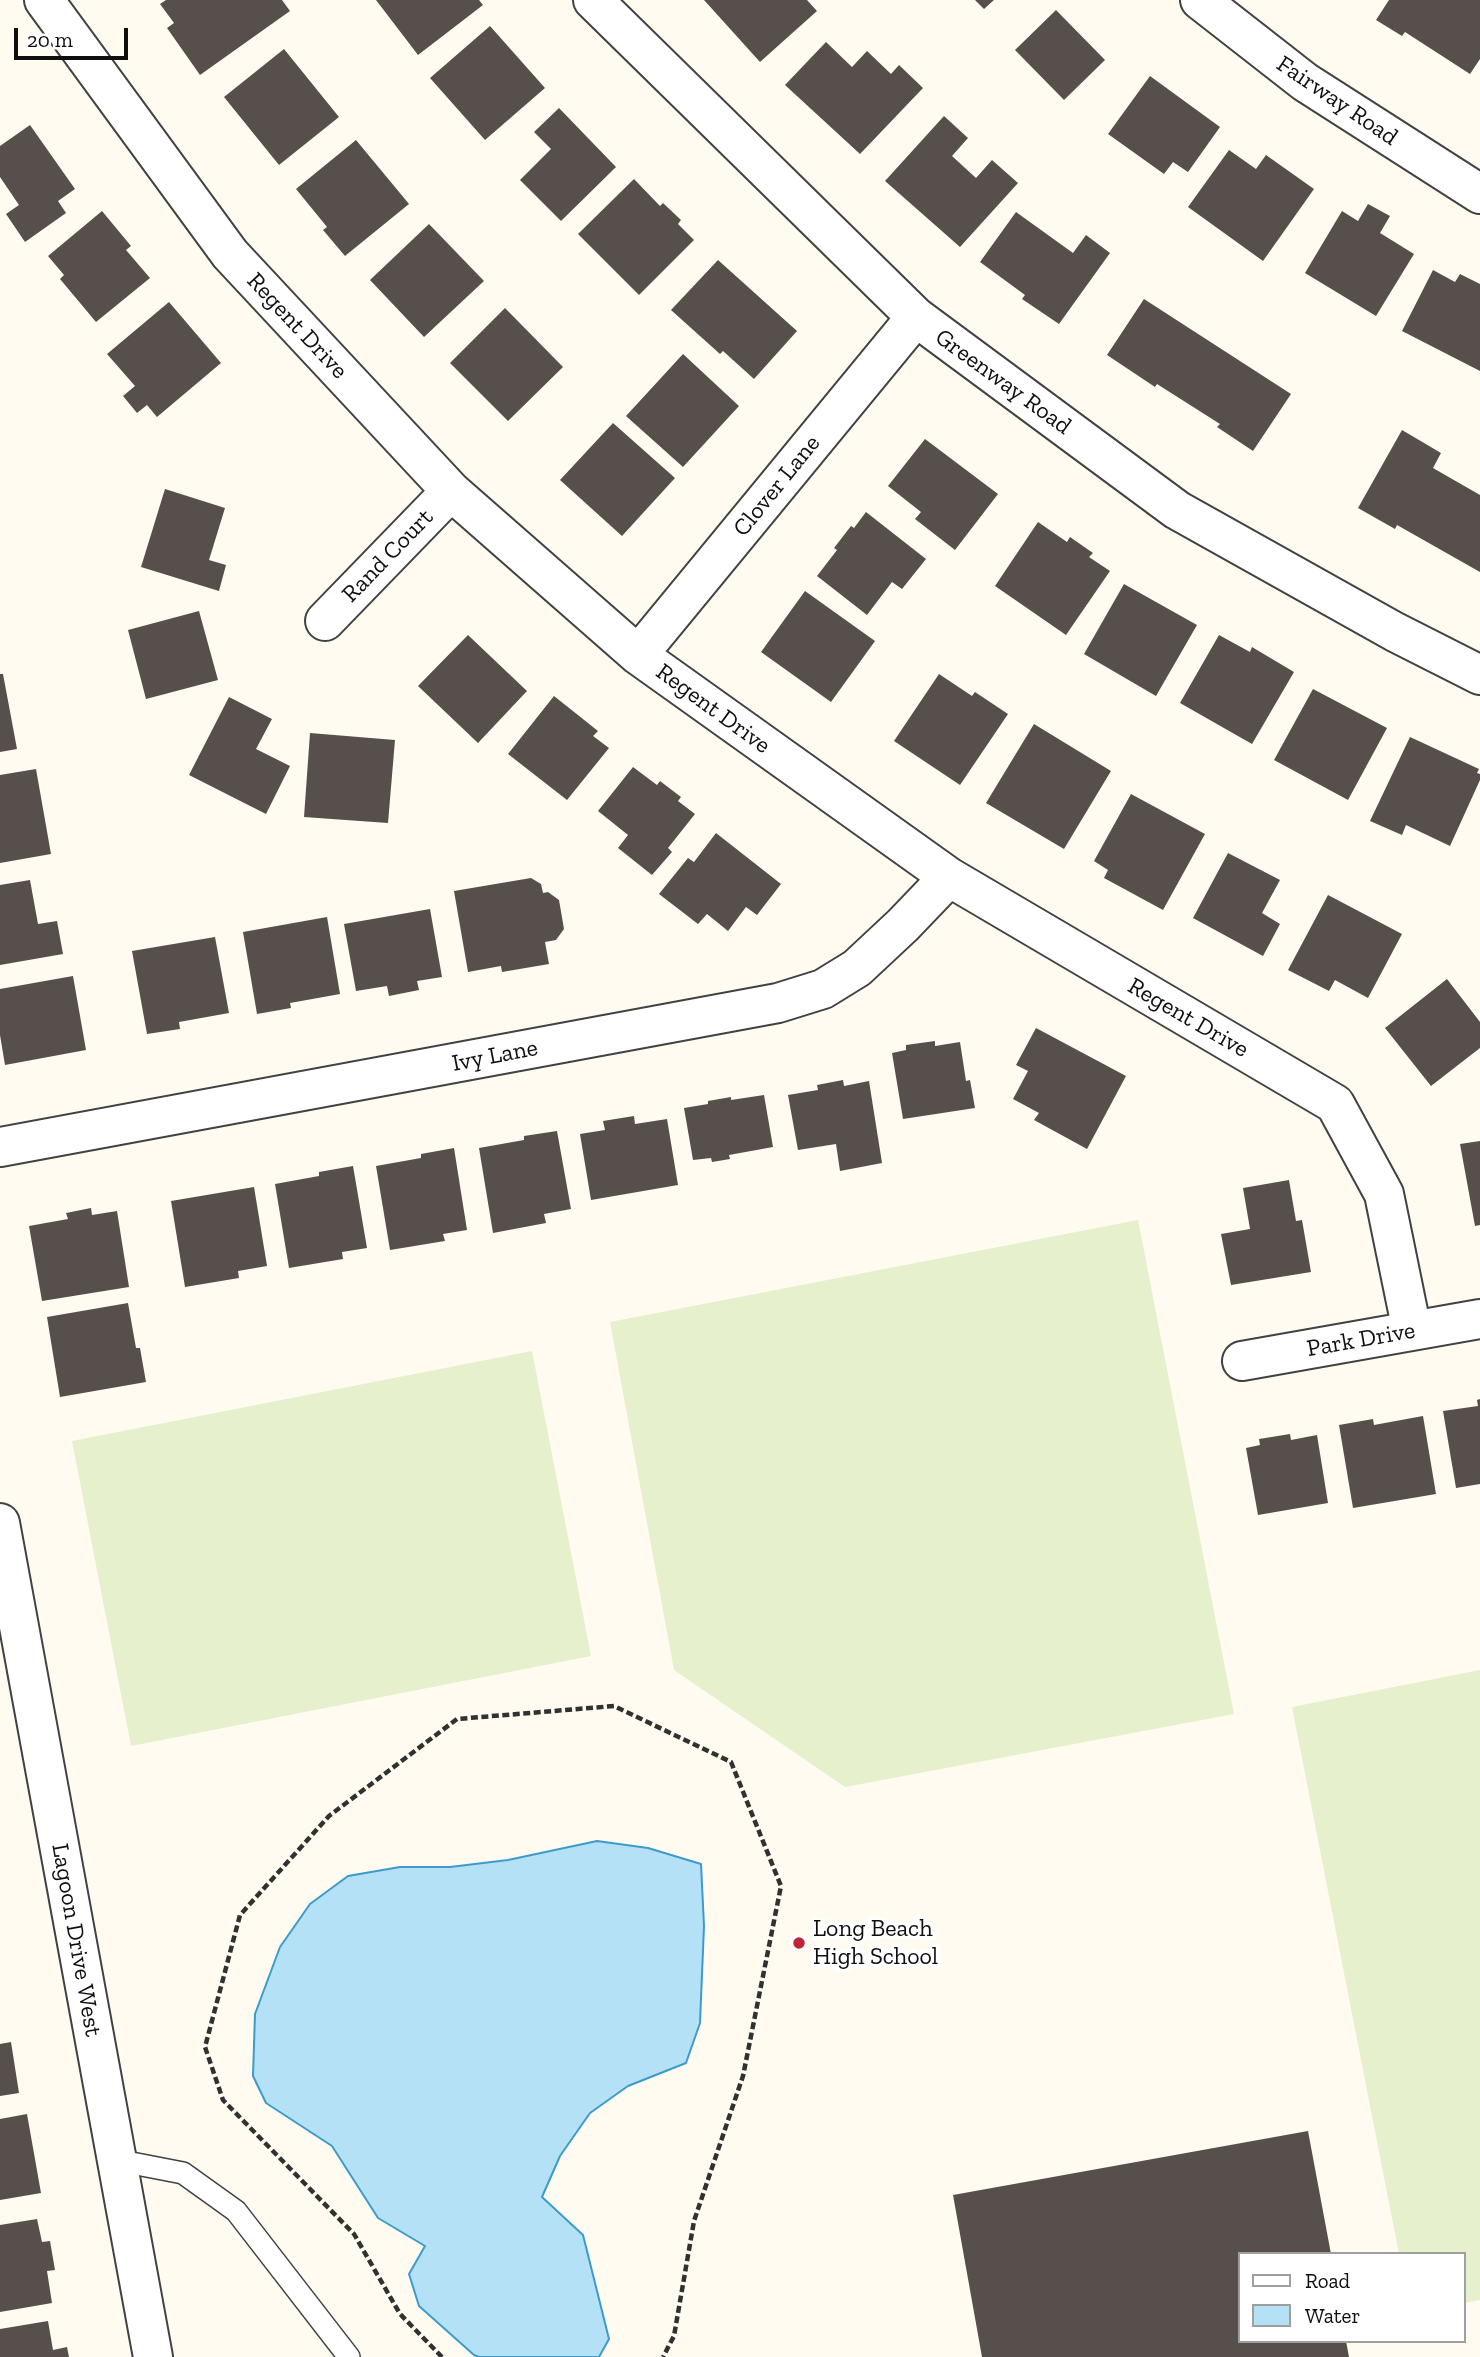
<!DOCTYPE html>
<html>
<head>
<meta charset="utf-8">
<style>
	body { margin:0 }
	#map { position:relative; width:1480px; height:2357px; overflow:hidden; background:#fffbf0; font-family:"Zilla Slab",serif }
	canvas { display:block }
	.legend { position:absolute; left:1238px; top:2252px; width:228px; height:91px; box-sizing:border-box; background:#fff; border:2px solid #9f9f9f; margin:0; padding:9px 12px; list-style:none; font-size:21px; color:#0f0f0f }
	.legend li { display:flex; align-items:center; gap:14px; height:35px }
	.legend b { width:35px; border:2px solid #9f9f9f }
	.scale { position:absolute; left:14px; top:28px; width:114px; height:32px; box-sizing:border-box; border:4px solid #0f0f0f; border-top:0; padding-left:9px; font-size:21px; line-height:24px; white-space:nowrap; color:#0f0f0f; -webkit-text-stroke:5px #fff; paint-order:stroke }
</style>
</head>
<body>
<div id="map">
<canvas width="1480" height="2357"></canvas>
<ul class="legend">
<li><b style="height:9px;background:#fff"></b>Road</li>
<li><b style="height:19px;background:#b5e1f6"></b>Water</li>
</ul>
<div class="scale">20 m</div>
</div>
<script>
const ctx = document.querySelector('canvas').getContext('2d');
ctx.lineJoin = 'round';
function fill(path, color) { ctx.fillStyle = color; ctx.fill(path, 'evenodd'); }
const shape = rows => new Path2D(rows.map(r => 'M' + r).join(''));
function strokePath(path, color, width, dash) { ctx.strokeStyle = color; ctx.lineWidth = width; ctx.lineCap = dash ? 'butt' : 'round'; ctx.setLineDash(dash || []); ctx.stroke(path); }
function write(font, color, halo, rows, align = 'center') {
  ctx.font = font + ' "Zilla Slab",serif'; ctx.lineWidth = 7; ctx.setLineDash([]); ctx.textBaseline = 'middle'; ctx.strokeStyle = halo; ctx.fillStyle = color; for (const [text, x, y, turn = 0] of rows) {
    ctx.save(); ctx.translate(x, y); ctx.rotate((+turn || 0) * Math.PI / 180); ctx.textAlign = isNaN(turn) ? turn : align; if (halo) ctx.strokeText(text, 0, 0); ctx.fillText(text, 0, 0); ctx.restore();
  }
}
fill(shape([
	[1138,1220,1234,1714,845,1787,674,1670,610,1322],
	[532,1351,591,1656,131,1746,72,1441],
	[1480,1670,1480,2300,1464,2303,1464,2254,1399,2254,1292,1707]
]), '#e6f0cc');
const water = shape([
	[597,1841,648,1848,701,1864,704,1926,700,2023,686,2063,628,2086,590,2113,560,2156,542,2197,583,2235,609,2339,599,2357,479,2357,474,2355,419,2306,409,2274,425,2246,378,2218,332,2146,266,2103,253,2076,255,2014,280,1947,310,1904,348,1876,400,1867,450,1867,508,1860,597,1841]
]);
fill(water, '#b5e1f6');
strokePath(water, '#3d9bcc', 2);
fill(shape([
	[166,0,282,0,290,11,200,75,167,28,174,23,160,4],
	[376,0,479,0,483,5,418,55],
	[704,0,807,0,817,11,760,62],
	[975,0,994,0,984,9],
	[1389,0,1480,0,1480,59,1470,74,1405,32,1402,36,1376,20],
	[1056,10,1105,60,1064,100,1015,50],
	[490,26,545,88,485,140,430,78],
	[826,42,852,67,867,51,891,74,899,65,923,88,860,154,785,85],
	[284,49,339,117,279,165,224,97],
	[1150,76,1220,127,1188,172,1173,162,1164,174,1108,134],
	[559,108,616,167,561,221,520,180,551,149,534,132],
	[944,116,968,138,952,156,976,178,992,160,1018,183,960,247,885,181],
	[30,125,75,189,58,201,66,213,25,242,6,214,19,205,0,177,0,146],
	[356,140,409,204,345,256,323,230,327,227,296,189],
	[1229,150,1256,169,1266,155,1314,189,1263,261,1188,207],
	[634,179,660,206,663,203,681,220,678,224,694,240,639,295,578,234],
	[1368,204,1390,216,1380,233,1414,254,1376,316,1305,273,1342,211,1358,221],
	[102,211,131,246,126,250,150,278,96,322,60,279,64,275,48,256],
	[1016,212,1073,253,1086,235,1110,253,1059,324,1022,299,1025,295,980,262],
	[429,224,484,281,424,337,370,280],
	[718,260,797,331,754,379,723,351,720,354,671,310],
	[1433,270,1455,282,1460,274,1480,284,1480,371,1402,331],
	[1144,299,1291,394,1253,451,1217,427,1220,424,1157,384,1155,387,1107,355],
	[169,302,221,363,157,417,147,405,137,413,123,396,135,386,107,354],
	[505,308,563,367,508,421,450,363],
	[683,354,739,406,683,467,626,416],
	[613,423,675,478,622,536,560,480],
	[1402,430,1441,453,1433,468,1480,495,1480,572,1397,525,1395,529,1358,508],
	[925,439,998,494,955,550,915,519,921,512,888,486],
	[165,489,225,508,209,560,226,565,219,591,141,567],
	[866,512,926,559,902,589,892,582,867,615,817,576,837,550,834,548,851,526,854,528],
	[1038,522,1067,542,1070,537,1093,553,1089,557,1110,571,1066,635,995,586],
	[1124,584,1197,625,1156,696,1084,654],
	[805,591,875,641,831,702,761,652],
	[199,611,218,680,146,699,128,630],
	[468,635,527,691,478,743,418,686],
	[1219,635,1250,652,1252,647,1294,672,1252,744,1180,703],
	[0,674,3,674,17,749,0,752],
	[939,674,972,696,975,692,1008,714,960,785,894,741],
	[1313,689,1387,728,1348,800,1274,760],
	[554,696,598,731,593,736,609,748,567,800,508,754],
	[229,697,272,719,256,749,290,766,266,814,189,775],
	[1034,724,1111,771,1064,849,986,803],
	[310,733,395,740,388,823,304,817],
	[1410,737,1479,769,1477,773,1480,774,1480,780,1450,846,1406,825,1402,835,1370,821],
	[633,767,657,785,660,781,681,797,678,801,695,814,668,848,672,852,652,875,618,848,628,835,598,811],
	[36,769,51,854,0,863,0,775],
	[1131,794,1205,834,1163,910,1104,878,1108,870,1094,861],
	[716,833,781,884,757,915,746,907,728,931,707,914,698,924,659,894,688,858,694,862],
	[1228,853,1280,880,1262,913,1280,924,1263,956,1193,918],
	[531,878,541,884,543,893,548,892,559,900,564,929,556,940,545,942,549,964,502,972,501,966,468,972,454,891],
	[30,880,38,924,57,921,63,954,0,965,0,885],
	[1328,895,1402,934,1368,998,1335,980,1329,991,1288,970],
	[430,909,442,977,417,981,419,990,389,996,387,986,356,991,344,924],
	[327,917,340,994,290,1003,291,1008,257,1014,243,932],
	[215,937,229,1013,179,1022,180,1029,147,1034,132,951],
	[73,976,86,1050,5,1065,0,1035,0,989],
	[1447,979,1480,1022,1480,1048,1431,1086,1385,1028],
	[1036,1028,1126,1076,1087,1149,1034,1120,1039,1113,1013,1099,1028,1071,1016,1065],
	[935,1041,935,1046,960,1042,966,1081,970,1080,975,1108,903,1119,892,1053,906,1050,906,1045],
	[843,1080,844,1086,869,1081,882,1163,840,1171,836,1144,798,1150,788,1095,818,1090,817,1085],
	[764,1095,773,1147,729,1155,730,1159,712,1162,711,1158,693,1160,684,1108,708,1104,708,1101,731,1097,731,1100],
	[634,1116,635,1124,667,1119,678,1185,591,1200,580,1134,605,1130,603,1121],
	[557,1131,571,1209,544,1214,546,1223,493,1233,479,1148,524,1140,524,1136],
	[1480,1141,1480,1225,1475,1226,1460,1144],
	[454,1148,467,1230,443,1234,445,1241,390,1250,376,1166,421,1158,421,1154],
	[353,1166,367,1248,342,1252,343,1259,289,1268,275,1184,319,1176,319,1172],
	[1289,1180,1296,1221,1302,1220,1311,1272,1231,1285,1221,1234,1250,1229,1243,1188],
	[254,1187,267,1266,238,1271,239,1278,185,1287,171,1201],
	[91,1208,92,1215,117,1211,129,1287,42,1301,29,1226,68,1219,66,1213],
	[128,1303,136,1348,140,1348,146,1382,60,1397,47,1317],
	[1480,1399,1480,1484,1456,1488,1443,1411,1478,1406,1477,1400],
	[1423,1416,1436,1494,1353,1508,1339,1425,1373,1419,1374,1425],
	[1290,1434,1291,1440,1317,1435,1328,1503,1258,1515,1246,1448,1260,1445,1259,1439],
	[11,2042,19,2093,0,2096,0,2044],
	[27,2114,41,2193,0,2200,0,2119],
	[1308,2131,1331,2254,1240,2254,1240,2341,1346,2341,1349,2357,982,2357,953,2195],
	[37,2219,42,2242,50,2241,55,2270,47,2271,52,2303,0,2312,0,2225],
	[48,2321,53,2350,67,2347,69,2357,0,2357,0,2329]
]), '#574f4b');
const service = shape([
	[116,2160,183,2173,236,2211,349,2357]
]);
const minor = shape([
	[44,0,230,254,451,491,638,655,949,877,1335,1104,1384,1194,1412,1331],
	[593,0,916,317,1177,510,1395,632,1480,675],
	[1200,0,1305,82,1480,194],
	[325,621,451,491],
	[638,655,916,317],
	[0,1147,778,1003,823,989,857,968,903,925,949,877],
	[1242,1361,1480,1319],
	[0,1523,153,2357]
]);
strokePath(service, '#424242', 24);
strokePath(minor, '#424242', 42);
strokePath(shape([
	[442,2357,400,2314,354,2234,223,2100,205,2047,240,1915,329,1816,457,1719,614,1706,731,1762,781,1886,743,2076,694,2221,674,2336,663,2357]
]), '#313131', 4.5, [7, 3.5]);
strokePath(service, '#fff', 21);
strokePath(minor, '#fff', 38);
for (const [x, y, r, color] of [
	[799,1943,7,"#be2737"]
]) { const dot = new Path2D(); dot.arc(x, y, r, 0, 2 * Math.PI); ctx.fillStyle = color; ctx.fill(dot); strokePath(dot, '#fff', 2.5); }
write('24px', '#0f0f0f', '#fff', [
	["Fairway Road",1337,101,34],
	["Regent Drive",297,326,47],
	["Greenway Road",1003,382,36],
	["Clover Lane",777,486,-51],
	["Rand Court",388,556,-46],
	["Regent Drive",713,709,36],
	["Regent Drive",1188,1018,30],
	["Ivy Lane",495,1056,-11],
	["Park Drive",1361,1340,-10],
	["Lagoon Drive West",76,1940,80]
]);
write('24px', '#0f0f0f', '#fff', [
	["Long Beach",813,1929],
	["High School",813,1957]
], 'left');
</script>
</body>
</html>
